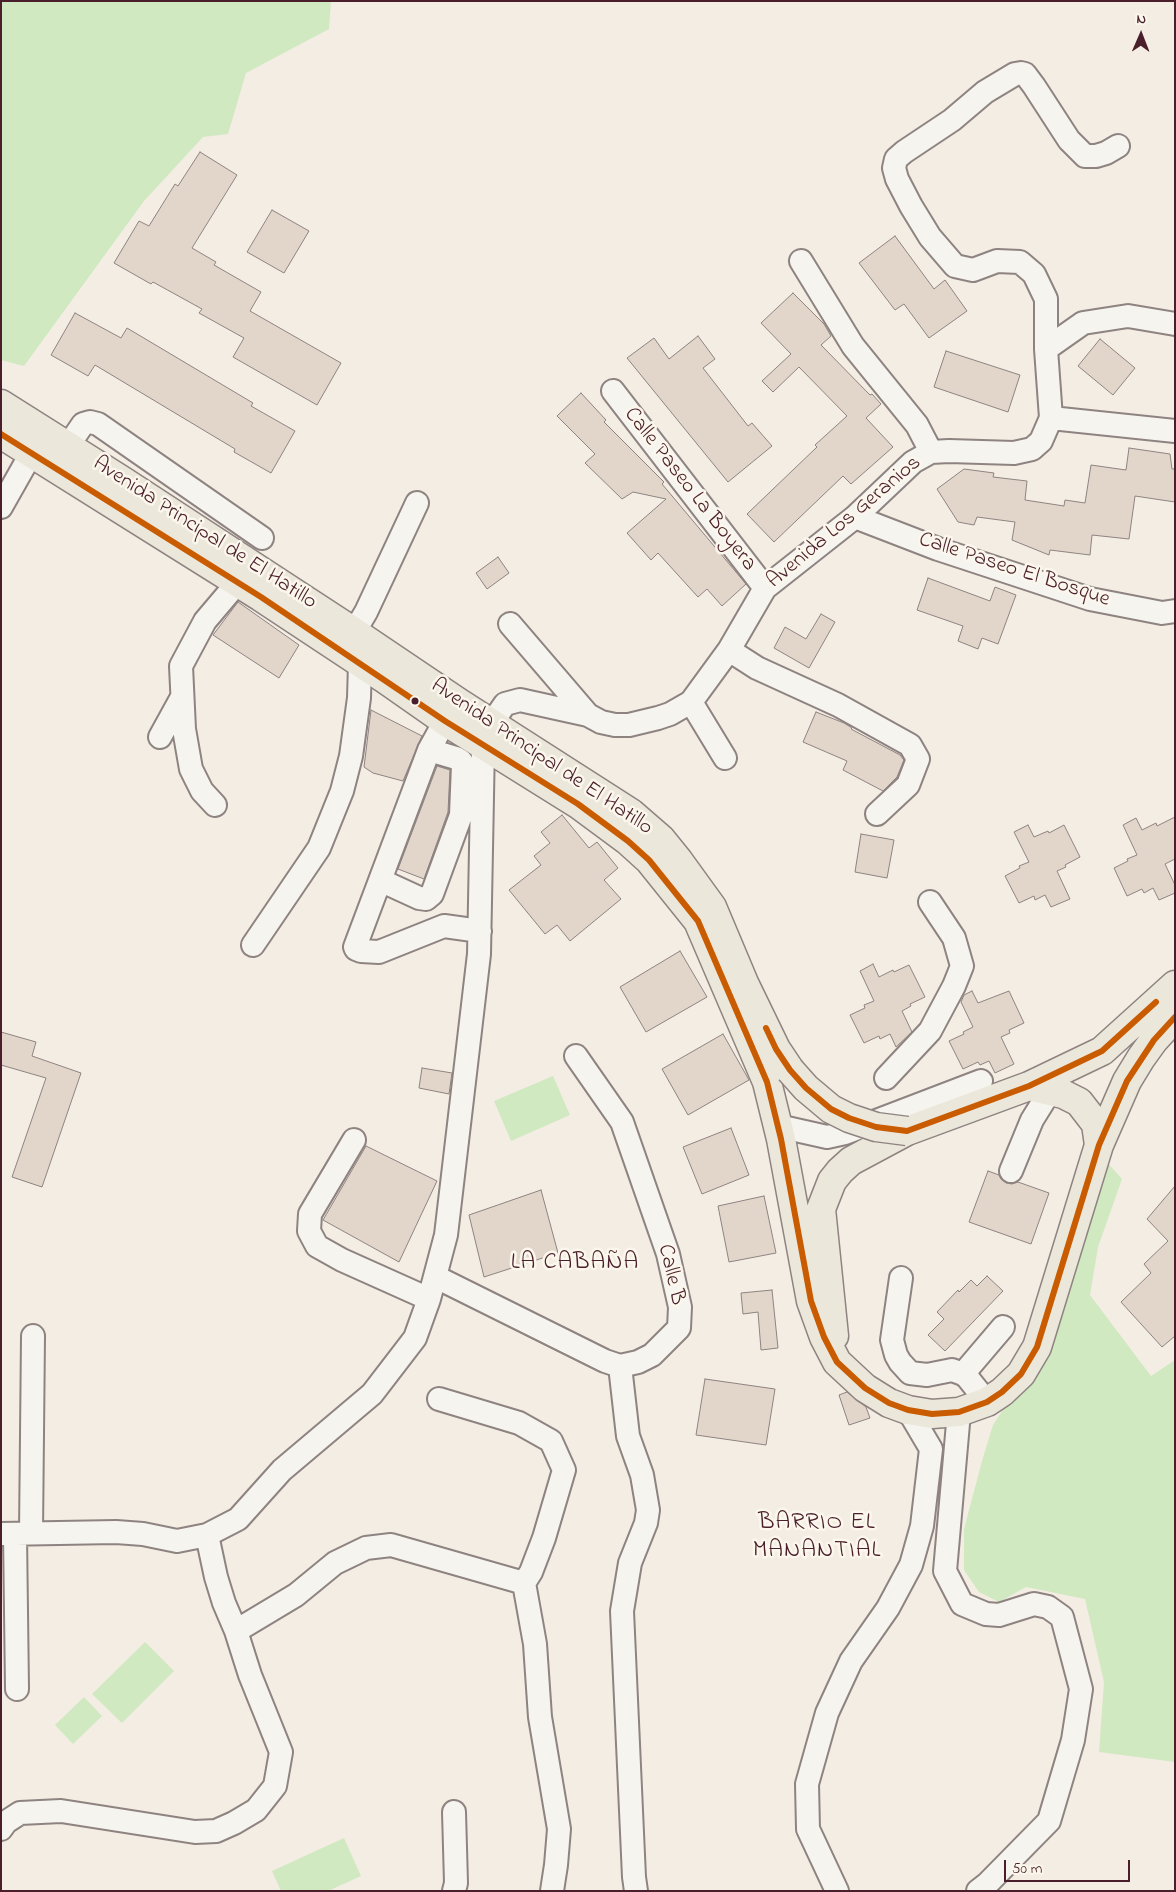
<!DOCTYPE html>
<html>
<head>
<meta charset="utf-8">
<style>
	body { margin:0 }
	#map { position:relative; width:1176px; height:1892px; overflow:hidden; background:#f3ede3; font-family:"Indie Flower",sans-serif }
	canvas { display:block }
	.frame { position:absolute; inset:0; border:2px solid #4a1f2b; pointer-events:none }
	.north { position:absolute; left:1116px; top:10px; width:50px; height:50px; -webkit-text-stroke:4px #fbf7ec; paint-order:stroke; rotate:1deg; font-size:14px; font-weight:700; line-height:20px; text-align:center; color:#4a1f2b }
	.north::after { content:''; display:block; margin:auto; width:18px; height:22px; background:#4a1f2b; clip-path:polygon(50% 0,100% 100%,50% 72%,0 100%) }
	.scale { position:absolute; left:1004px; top:1860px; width:126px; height:22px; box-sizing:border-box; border:2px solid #4a1f2b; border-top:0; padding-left:6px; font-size:15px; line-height:18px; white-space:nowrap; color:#4a1f2b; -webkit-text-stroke:4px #fbf7ec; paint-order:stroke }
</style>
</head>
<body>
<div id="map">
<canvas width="1176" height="1892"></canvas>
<div class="frame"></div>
<div class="north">N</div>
<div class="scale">50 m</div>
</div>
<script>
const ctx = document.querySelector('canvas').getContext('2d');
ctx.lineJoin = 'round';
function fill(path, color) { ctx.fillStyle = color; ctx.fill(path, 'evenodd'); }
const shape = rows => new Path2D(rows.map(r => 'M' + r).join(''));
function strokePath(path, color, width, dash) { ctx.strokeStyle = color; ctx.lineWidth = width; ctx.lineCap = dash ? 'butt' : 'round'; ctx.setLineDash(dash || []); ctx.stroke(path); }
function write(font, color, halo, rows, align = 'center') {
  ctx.font = font + ' "Indie Flower",sans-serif'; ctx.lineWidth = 5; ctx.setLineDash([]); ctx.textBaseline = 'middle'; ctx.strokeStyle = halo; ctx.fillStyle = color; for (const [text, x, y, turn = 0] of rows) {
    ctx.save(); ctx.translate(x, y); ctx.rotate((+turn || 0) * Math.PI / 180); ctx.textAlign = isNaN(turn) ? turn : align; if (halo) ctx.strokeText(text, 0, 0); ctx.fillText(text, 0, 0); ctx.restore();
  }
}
fill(shape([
	[1,1,331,1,329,29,246,73,228,134,203,137,144,201,24,366,1,360],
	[553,1076,570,1115,511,1141,494,1101],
	[1104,1159,1122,1179,1098,1247,1090,1295,1151,1376,1175,1360,1175,1762,1099,1752,1104,1682,1085,1599,1026,1587,999,1602,979,1592,964,1570,964,1529,982,1461,993,1425,1010,1399],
	[145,1642,174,1671,122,1723,92,1694],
	[84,1697,102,1716,73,1744,55,1725],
	[344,1838,361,1876,328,1891,281,1891,272,1871]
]), '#d0e9c1');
const building = shape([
	[200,152,237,175,192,248,216,262,214,265,261,292,250,311,341,363,317,405,233,357,244,338,199,313,202,309,153,282,151,284,114,263,139,221,149,226,175,184,178,186,200,152],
	[272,210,309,231,284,273,247,252,272,210],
	[895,236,934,289,945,280,967,311,929,338,904,304,895,310,859,263,895,236],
	[793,293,824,324,831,336,821,345,870,395,872,394,881,404,866,418,893,447,851,484,843,476,774,542,747,514,817,447,815,445,847,416,799,367,773,392,762,381,791,354,761,323,793,293],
	[75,313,121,338,127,328,253,403,251,406,295,431,271,473,234,452,235,449,95,365,88,376,51,355,75,313],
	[698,336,715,359,703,368,748,426,752,423,772,446,728,482,627,358,654,338,669,359,698,336],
	[1100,339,1135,368,1113,395,1078,366,1100,339],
	[946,351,1020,375,1008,412,934,387,946,351],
	[581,393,606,420,604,422,664,482,662,484,746,584,722,606,707,589,698,597,658,553,651,560,627,533,666,499,633,492,622,499,585,463,595,454,557,416,581,393],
	[1129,448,1170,454,1172,469,1175,469,1175,502,1135,496,1129,539,1092,535,1090,555,1050,550,1049,555,1012,540,1015,522,977,517,974,525,958,522,937,489,964,469,994,473,993,477,1027,481,1025,500,1064,506,1065,500,1085,503,1091,465,1126,470,1129,448],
	[498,557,509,573,487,589,476,573,498,557],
	[928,578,990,601,995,587,1016,595,998,644,982,638,978,649,958,641,963,626,917,610,928,578],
	[238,602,299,645,279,678,213,635,238,602],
	[821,614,835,622,809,668,774,648,785,627,806,639,821,614],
	[371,710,422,736,403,781,373,773,364,767,371,710],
	[816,712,844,723,852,728,851,729,900,755,904,760,897,777,883,791,843,770,847,761,803,742,816,712],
	[437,766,450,770,448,812,424,879,398,869,437,766],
	[562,815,589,848,597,842,618,868,604,880,621,899,570,941,557,925,545,934,509,890,541,865,534,856,550,843,541,832,562,815],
	[1175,817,1175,859,1165,864,1175,885,1175,893,1159,900,1153,888,1144,893,1142,889,1127,896,1114,868,1128,861,1127,859,1137,855,1123,825,1136,818,1142,830,1156,823,1157,826,1175,817],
	[1028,825,1034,837,1048,831,1049,833,1064,825,1080,857,1065,865,1066,867,1057,871,1070,899,1051,907,1045,895,1035,900,1034,896,1019,903,1005,876,1020,868,1019,866,1029,862,1014,832,1028,825],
	[861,834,894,840,887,878,855,872,861,834],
	[680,951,707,997,646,1032,620,987,680,951],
	[873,964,879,977,893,970,894,972,909,965,925,997,910,1004,911,1006,902,1011,912,1032,896,1047,890,1034,880,1039,879,1036,864,1043,850,1015,865,1008,864,1005,874,1001,860,971,873,964],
	[972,991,978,1003,1009,991,1024,1023,1009,1030,1010,1033,1001,1037,1014,1064,995,1073,989,1061,980,1065,978,1062,963,1069,949,1041,964,1034,963,1032,973,1027,961,1002,964,995,972,991],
	[1,1032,36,1042,32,1056,81,1073,42,1187,12,1177,46,1078,1,1065,1,1032],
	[723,1034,749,1080,688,1115,662,1069,723,1034],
	[422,1068,452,1073,449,1094,419,1088,422,1068],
	[731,1128,749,1175,702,1194,683,1147,731,1128],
	[366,1146,437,1181,399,1262,323,1220,366,1146],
	[988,1171,999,1175,1001,1179,1006,1183,1012,1184,1018,1182,1049,1193,1031,1244,969,1222,988,1171],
	[1175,1186,1175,1336,1162,1347,1121,1302,1151,1273,1144,1264,1168,1241,1147,1219,1175,1186],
	[541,1190,558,1253,484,1277,469,1215,541,1190],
	[764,1196,776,1253,729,1262,718,1206,764,1196],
	[987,1276,1003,1291,945,1351,928,1335,944,1319,937,1312,958,1290,959,1292,971,1280,977,1286,987,1276],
	[772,1290,778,1348,761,1350,758,1312,743,1314,741,1293,772,1290],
	[705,1379,775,1389,766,1445,696,1435,705,1379],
	[847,1392,866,1407,870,1418,849,1425,839,1395,847,1392]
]);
fill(building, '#e2d6cb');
strokePath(building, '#8e8381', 1);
const minor = shape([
	[801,261,853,346,917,425,931,452],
	[1046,349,1083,323,1128,316,1175,324],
	[613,391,765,588],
	[1051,418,1175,431],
	[68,446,83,424,90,422,98,424,262,538],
	[1,507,40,438],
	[855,517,938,549,1090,599,1162,613,1175,611],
	[510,624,588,715],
	[354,632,366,612,417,503],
	[729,650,757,668,838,705,910,745,918,759,908,785,877,814],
	[691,702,725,758],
	[445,721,429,750,355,947,356,949,361,951,379,952,444,926,480,931],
	[160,737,182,697],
	[215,805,202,791,191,769,184,729,181,666,205,621,238,582],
	[382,881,419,898,426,899,432,894,461,815,463,765,461,761,456,758,429,750],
	[253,945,319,848,342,791,351,756,359,698,360,663],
	[886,1078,930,1031,954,986,962,966,954,938,930,902],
	[778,1126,827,1137,845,1133,981,1081],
	[354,1140,310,1214,309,1231,317,1246,342,1260,429,1299],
	[1011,1171,1032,1120,1050,1091],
	[436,1277,605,1361,620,1366,638,1362,652,1355,679,1328,680,1307,668,1254,622,1122,576,1056],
	[901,1278,892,1340,896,1355,900,1362,910,1373,927,1375,952,1370,963,1374,967,1377,987,1402],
	[620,1366,628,1436,642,1475,648,1510,646,1523,630,1563,622,1611,634,1877,636,1891],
	[963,1374,1003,1327],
	[439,1399,519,1423,551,1441,564,1470,544,1538,531,1572,524,1583,535,1644,540,1717,559,1829,556,1865,552,1891],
	[959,1412,945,1571,962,1604,986,1614,999,1615,1034,1604,1048,1607,1062,1617,1081,1689,1073,1740,1049,1821,987,1884,978,1891],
	[31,1533,33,1336],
	[1,1534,116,1532,143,1534,177,1541,207,1535],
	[15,1534,17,1689],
	[236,1631,296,1595,335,1563,366,1548,391,1545,524,1583],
	[1,1829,6,1822,20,1813,61,1811,195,1832,216,1831,234,1823,256,1810,275,1786,281,1752,250,1675,236,1631,224,1603,216,1577,207,1535,238,1519,282,1470,372,1394,415,1338,429,1299,446,1235,479,954,483,744,491,724,505,704,520,700,588,715,601,722,615,725,629,725,658,718,670,714,691,702,729,650,765,588,855,517,913,462,931,452,949,451,1014,453,1032,449,1041,441,1051,418,1046,349,1046,299,1034,274,1020,262,997,261,973,270,955,266,930,237,911,206,897,179,894,168,896,159,904,152,952,120,985,92,1015,74,1021,73,1025,74,1034,86,1069,140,1085,156,1096,156,1106,153,1118,146],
	[454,1891,456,1883,454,1812],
	[837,1891,808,1829,807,1784,827,1713,851,1661,888,1608,911,1565,922,1526,931,1449,908,1410]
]);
const major = shape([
	[1,404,123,481,354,632,461,704,631,813,661,839,678,860,712,907,744,983,776,1049,790,1070],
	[1,434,261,597,385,679,445,721,578,804,628,841,649,860,698,921,767,1082,781,1139,811,1301,824,1337,837,1362,865,1388,889,1403,908,1410,932,1414,959,1412,987,1402,1002,1392,1021,1374,1037,1347,1099,1145,1127,1081,1141,1058,1154,1040,1175,1017],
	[1029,1086,1063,1094,1079,1102,1096,1124,1099,1145],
	[834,1336,821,1209,832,1181,840,1171,851,1161,907,1131,1029,1086,1102,1051,1175,985]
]);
strokePath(minor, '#8e8381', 26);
strokePath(major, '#8e8381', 31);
strokePath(minor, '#f6f4ef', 22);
strokePath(major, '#ece7db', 28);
const majorBridge = shape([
	[790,1070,806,1088,831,1109,849,1118,876,1127,907,1131]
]);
strokePath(majorBridge, '#8e8381', 31, []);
strokePath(majorBridge, '#ece7db', 28);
strokePath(shape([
	[1,434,261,597,445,721,578,804,628,841,649,860,698,921,767,1082,781,1139,811,1301,824,1337,837,1362,865,1388,889,1403,908,1410,932,1414,959,1412,987,1402,1002,1392,1021,1374,1037,1347,1099,1145,1127,1081,1154,1040,1175,1017],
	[766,1028,776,1049,790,1070,806,1088,831,1109,849,1118,876,1127,907,1131,1029,1086,1102,1051,1156,1002]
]), '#c95b00', 6);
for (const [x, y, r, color] of [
	[415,701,4.5,"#4a1f2b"]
]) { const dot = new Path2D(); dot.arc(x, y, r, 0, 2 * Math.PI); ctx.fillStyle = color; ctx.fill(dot); strokePath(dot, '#fbf7ec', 2); }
write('22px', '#4a1f2b', '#fbf7ec', [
	["Calle Paseo La Boyera",689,490,52],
	["Avenida Los Geranios",845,523,-40],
	["Avenida Principal de El Hatillo",204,534,33],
	["Calle Paseo El Bosque",1014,571,18],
	["Avenida Principal de El Hatillo",541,758,34],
	["Calle B",670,1275,77]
]);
ctx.letterSpacing = '1px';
write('24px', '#4a1f2b', '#fbf7ec', [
	["LA CABAÑA",575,1264],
	["BARRIO EL",817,1524],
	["MANANTIAL",817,1552]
]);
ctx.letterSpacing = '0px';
</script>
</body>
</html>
